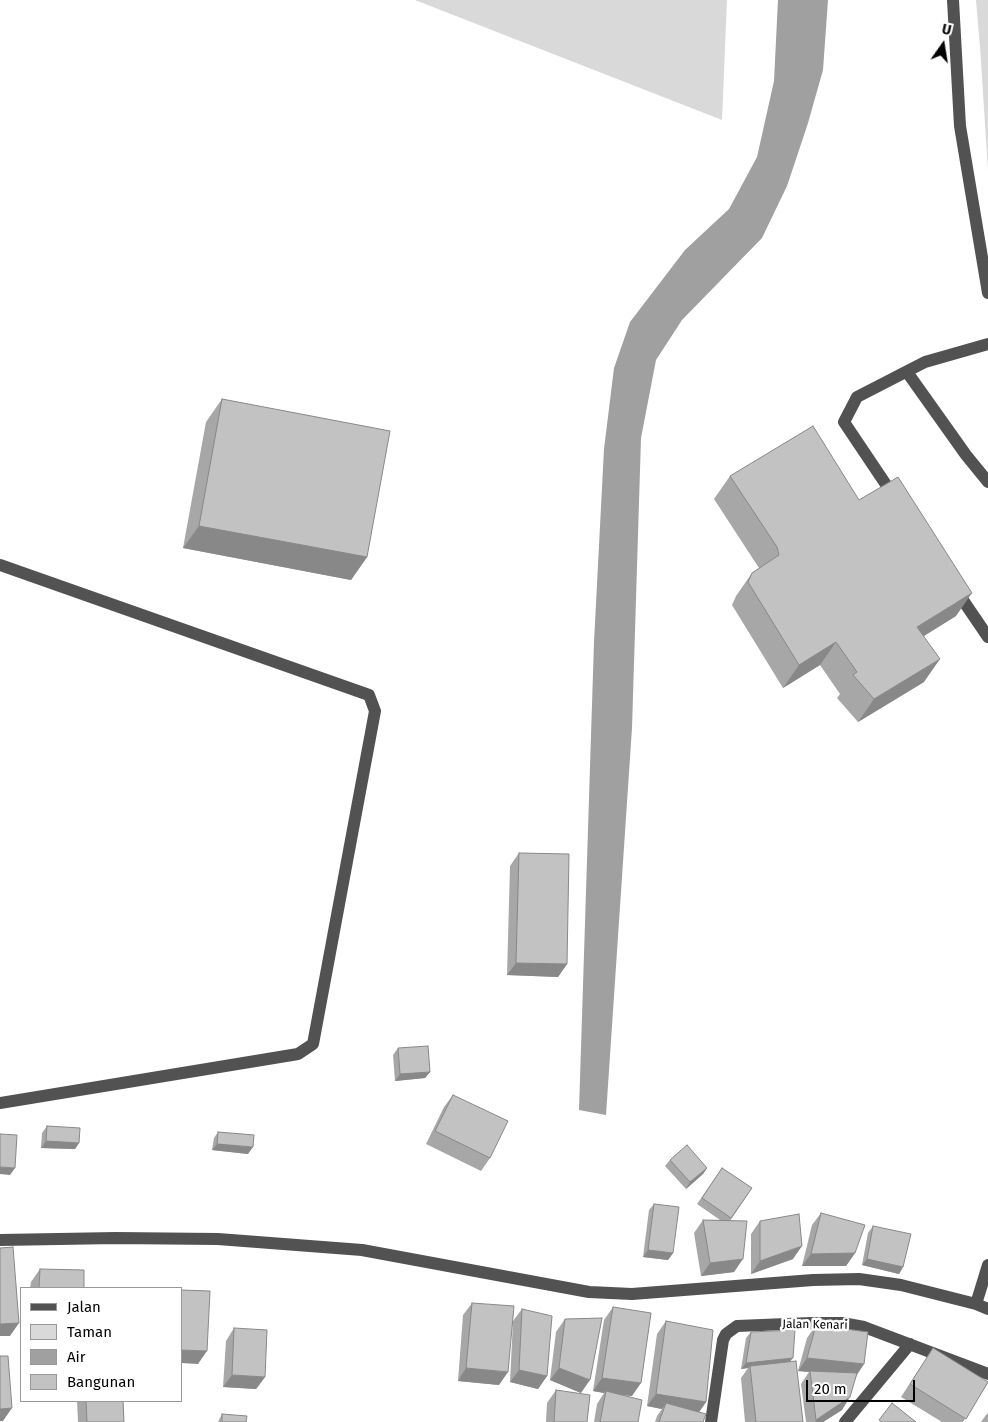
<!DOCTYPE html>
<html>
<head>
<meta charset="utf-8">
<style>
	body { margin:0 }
	#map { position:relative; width:988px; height:1422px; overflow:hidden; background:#fff; font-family:"Fira Sans",sans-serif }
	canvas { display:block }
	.legend { position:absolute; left:20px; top:1287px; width:162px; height:115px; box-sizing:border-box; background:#fff; border:1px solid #999; margin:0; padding:6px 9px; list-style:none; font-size:15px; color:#000 }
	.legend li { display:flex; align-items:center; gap:10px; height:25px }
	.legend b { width:25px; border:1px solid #999 }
	.north { position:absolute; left:918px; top:20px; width:50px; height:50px; -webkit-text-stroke:4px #fff; paint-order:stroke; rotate:13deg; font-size:14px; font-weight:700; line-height:20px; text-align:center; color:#000 }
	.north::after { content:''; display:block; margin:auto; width:18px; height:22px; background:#000; clip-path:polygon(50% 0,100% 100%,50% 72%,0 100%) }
	.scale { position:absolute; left:806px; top:1380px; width:109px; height:22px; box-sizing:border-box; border:2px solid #000; border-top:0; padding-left:6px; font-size:15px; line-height:18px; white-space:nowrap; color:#000; -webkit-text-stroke:4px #fff; paint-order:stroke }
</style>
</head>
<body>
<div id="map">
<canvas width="988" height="1422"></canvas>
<ul class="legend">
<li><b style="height:6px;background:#525252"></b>Jalan</li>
<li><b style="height:14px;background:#d9d9d9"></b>Taman</li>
<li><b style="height:14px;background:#a0a0a0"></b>Air</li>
<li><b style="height:14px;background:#c2c2c2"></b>Bangunan</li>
</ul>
<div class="north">U</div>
<div class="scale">20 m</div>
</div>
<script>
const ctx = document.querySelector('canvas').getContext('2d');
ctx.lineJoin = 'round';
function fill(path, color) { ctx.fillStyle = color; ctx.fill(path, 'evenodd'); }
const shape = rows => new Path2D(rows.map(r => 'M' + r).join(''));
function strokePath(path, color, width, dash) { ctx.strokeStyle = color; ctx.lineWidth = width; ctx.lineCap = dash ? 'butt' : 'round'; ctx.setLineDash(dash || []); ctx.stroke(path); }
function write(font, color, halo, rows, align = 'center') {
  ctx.font = font + ' "Fira Sans",sans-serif'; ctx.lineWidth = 5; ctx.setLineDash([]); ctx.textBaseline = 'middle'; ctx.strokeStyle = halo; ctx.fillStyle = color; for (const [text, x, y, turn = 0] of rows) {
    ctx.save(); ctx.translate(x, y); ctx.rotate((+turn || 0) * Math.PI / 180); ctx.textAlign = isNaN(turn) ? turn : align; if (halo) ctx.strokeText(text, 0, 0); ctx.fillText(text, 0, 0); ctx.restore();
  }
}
fill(shape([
	[415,0,727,0,722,120],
	[976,0,988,0,988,170,980,47]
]), '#d9d9d9');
fill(shape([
	[778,0,828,0,823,70,808,123,787,186,762,238,682,320,656,360,641,438,632,728,606,1115,579,1110,594,642,604,449,614,368,630,322,685,250,729,209,757,157,774,81]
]), '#a0a0a0');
strokePath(shape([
	[953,0,960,126,988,293],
	[907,372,966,455,988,482],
	[895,498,844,422,857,397,925,362,988,344],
	[0,565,369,695,375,711,313,1044,298,1054,0,1103],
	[956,590,988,637],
	[0,1240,116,1238,218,1239,362,1250,589,1292,632,1294,813,1280,859,1279,901,1285,976,1304,988,1309],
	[976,1304,988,1265],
	[711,1422,723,1340,726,1334,737,1326,811,1323,842,1323,864,1327,988,1374],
	[845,1422,910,1344]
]), '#525252', 12);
fill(shape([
	[222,399,367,557,351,580,183,548,206,422],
	[730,476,859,500,956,616,924,636,924,682,858,722,837,698,840,694,820,665,783,688,732,605,736,596,752,573,759,568,714,499],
	[519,853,567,964,558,977,507,975,510,866],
	[398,1048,430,1072,425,1078,395,1081,393,1055],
	[453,1095,490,1158,481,1171,426,1144,444,1107],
	[47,1126,79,1143,75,1149,41,1148,42,1133],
	[218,1132,248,1154,212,1150,214,1138],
	[670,1160,707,1168,703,1174,686,1189,665,1166],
	[722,1168,752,1188,730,1221,734,1272,701,1276,694,1233,703,1220,720,1220,697,1204],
	[654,1204,673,1253,668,1260,643,1257,649,1210],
	[821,1213,855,1253,846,1266,802,1266,812,1225],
	[760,1221,793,1259,751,1274,751,1234],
	[873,1226,903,1267,899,1274,862,1265,868,1233],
	[40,1269,84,1288,30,1288,31,1282],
	[472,1303,499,1385,458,1381,463,1315],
	[613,1307,632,1396,621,1395,638,1422,594,1422,597,1404,604,1393,593,1391,604,1320],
	[522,1309,547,1376,538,1389,510,1382,513,1321],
	[565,1319,581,1393,550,1380,556,1332],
	[666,1321,706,1402,699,1412,703,1422,655,1422,657,1416,662,1409,647,1406,657,1334],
	[816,1325,864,1364,857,1375,842,1410,823,1422,806,1422,801,1384,809,1372,798,1371,807,1338],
	[234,1328,265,1377,256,1389,223,1387,226,1341],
	[751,1332,790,1362,803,1422,745,1422,741,1378,748,1368,741,1369,746,1338],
	[933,1348,988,1383,963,1422,942,1422,901,1397],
	[556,1390,587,1422,546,1422,547,1403],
	[77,1401,123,1401,124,1422,78,1422],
	[988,1413,988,1422,981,1422,986,1415],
	[222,1414,246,1422,218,1422]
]), '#a7a7a7');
fill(shape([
	[199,526,367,557,351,580,183,548],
	[972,593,956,616,901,650,917,627],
	[836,642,820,665,783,688,799,665],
	[940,659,924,682,858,722,874,699],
	[516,963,567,964,558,977,507,975],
	[430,1072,425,1078,395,1081,400,1074],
	[46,1141,79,1143,75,1149,41,1148],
	[217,1144,253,1147,248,1154,212,1150],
	[0,1167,15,1168,10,1175,0,1174],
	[707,1168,703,1174,686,1189,690,1182],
	[802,1246,793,1259,751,1274,760,1261],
	[648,1250,673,1253,668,1260,643,1257],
	[855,1253,846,1266,802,1266,811,1254],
	[743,1259,734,1272,701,1276,710,1263],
	[867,1259,903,1267,899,1274,862,1265],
	[19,1323,10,1336,0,1336,0,1324],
	[181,1350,207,1351,198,1364,181,1363],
	[793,1358,788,1364,750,1366,748,1368,741,1369,746,1363],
	[807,1358,864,1364,855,1377,810,1371,809,1372,798,1371],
	[466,1368,508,1372,499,1385,458,1381],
	[559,1368,590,1380,581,1393,550,1380],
	[519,1370,547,1376,538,1389,510,1382],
	[232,1375,265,1377,256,1389,223,1387],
	[602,1378,641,1383,632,1396,605,1393,606,1391,604,1393,593,1391],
	[656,1394,706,1402,697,1415,666,1403,662,1409,647,1406],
	[850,1397,842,1410,823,1422,815,1422,816,1420],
	[12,1408,3,1421,0,1421,0,1409]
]), '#888');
const building = shape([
	[222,399,390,431,367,557,199,526,222,399],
	[813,426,859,500,898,477,972,593,917,627,940,659,874,699,853,675,857,672,836,642,799,665,748,582,752,573,779,555,777,547,730,476,813,426],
	[519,853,569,854,567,964,516,963,519,853],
	[428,1046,430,1072,400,1074,398,1048,428,1046],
	[453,1095,508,1121,490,1158,435,1131,453,1095],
	[47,1126,80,1128,79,1143,46,1141,47,1126],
	[218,1132,254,1135,253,1147,217,1144,218,1132],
	[0,1134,17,1135,15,1168,0,1167,0,1134],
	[687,1145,707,1168,690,1182,670,1160,687,1145],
	[722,1168,752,1188,731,1218,702,1198,722,1168],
	[654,1204,679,1207,673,1253,648,1250,654,1204],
	[821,1213,865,1225,855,1253,811,1254,821,1213],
	[799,1214,802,1246,760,1261,760,1221,799,1214],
	[703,1220,747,1221,743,1259,710,1263,703,1220],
	[873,1226,911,1234,903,1267,867,1259,873,1226],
	[13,1247,19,1323,0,1324,0,1248,13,1247],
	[40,1269,84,1270,84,1288,39,1288,40,1269],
	[181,1290,210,1291,207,1351,181,1350,181,1290],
	[472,1303,514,1306,508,1372,466,1368,472,1303],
	[613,1307,651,1313,641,1383,602,1378,613,1307],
	[522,1309,552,1316,547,1376,519,1370,522,1309],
	[602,1318,590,1380,559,1368,565,1319,602,1318],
	[666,1321,713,1330,706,1402,656,1394,666,1321],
	[816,1325,868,1332,864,1364,807,1358,816,1325],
	[234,1328,267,1330,265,1377,232,1375,234,1328],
	[795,1330,793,1358,746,1363,751,1332,795,1330],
	[933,1348,988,1382,966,1419,910,1384,933,1348],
	[0,1356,8,1356,12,1408,0,1409,0,1356],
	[796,1361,803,1422,756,1422,750,1366,796,1361],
	[810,1371,857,1373,850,1397,816,1420,810,1371],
	[556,1390,590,1395,587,1422,554,1422,556,1390],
	[606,1391,642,1400,638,1422,600,1422,606,1391],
	[86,1401,123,1401,124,1422,87,1422,86,1401],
	[666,1403,706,1414,703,1422,659,1422,666,1403],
	[892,1403,916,1422,882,1422,879,1420,892,1403],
	[222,1414,247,1416,246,1422,222,1422,222,1414]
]);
fill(building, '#c2c2c2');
strokePath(building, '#888', 1);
write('12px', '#000', '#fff', [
	["Jalan Kenari",815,1325,1]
]);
</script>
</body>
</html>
